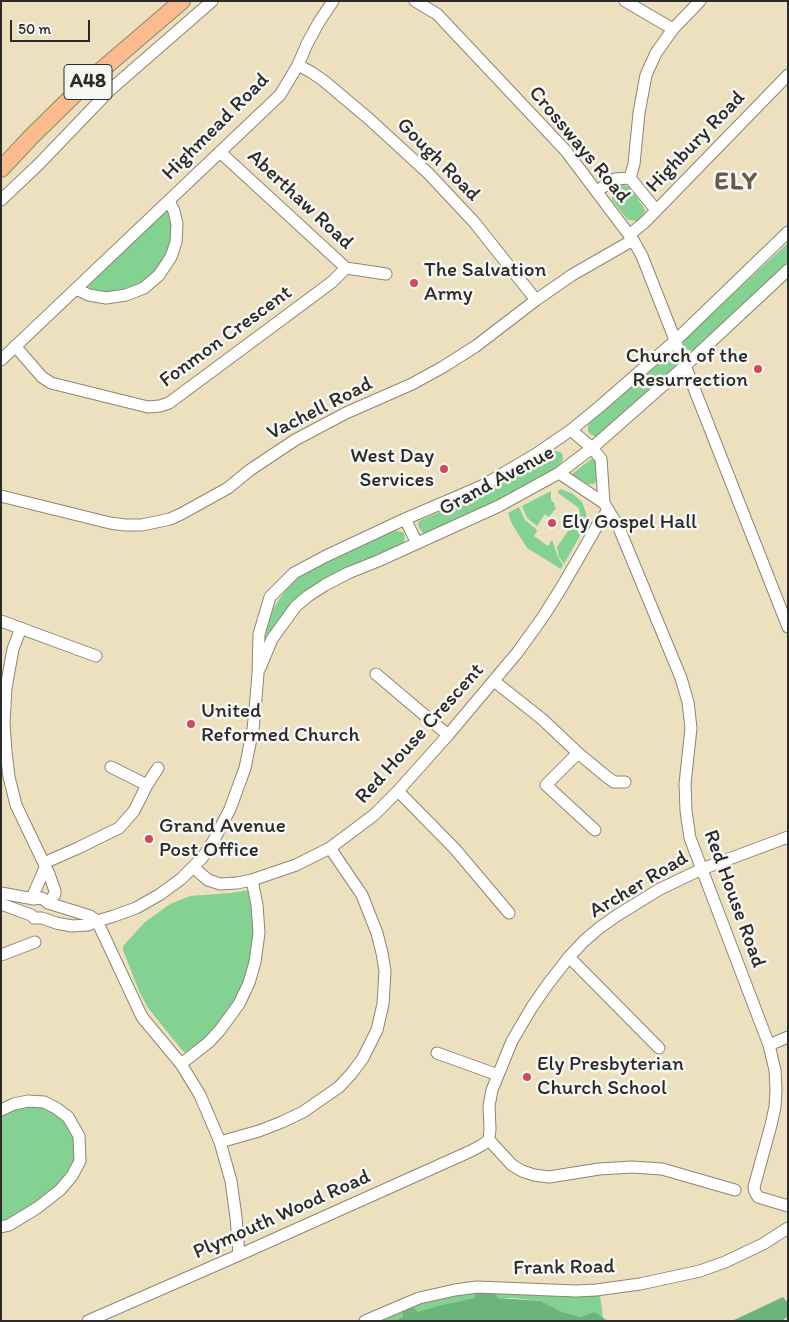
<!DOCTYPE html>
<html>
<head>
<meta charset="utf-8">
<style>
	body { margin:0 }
	#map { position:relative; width:789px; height:1322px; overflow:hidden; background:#ede0bf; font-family:Itim,sans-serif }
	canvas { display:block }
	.frame { position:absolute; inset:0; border:2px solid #2b2b2b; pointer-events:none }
	.scale { position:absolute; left:10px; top:20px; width:80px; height:22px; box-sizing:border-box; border:2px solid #2b2b2b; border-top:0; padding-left:6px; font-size:15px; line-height:18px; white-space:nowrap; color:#2b2b2b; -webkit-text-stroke:4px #f6f6f2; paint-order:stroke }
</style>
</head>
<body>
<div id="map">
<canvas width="789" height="1322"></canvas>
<div class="frame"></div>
<div class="scale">50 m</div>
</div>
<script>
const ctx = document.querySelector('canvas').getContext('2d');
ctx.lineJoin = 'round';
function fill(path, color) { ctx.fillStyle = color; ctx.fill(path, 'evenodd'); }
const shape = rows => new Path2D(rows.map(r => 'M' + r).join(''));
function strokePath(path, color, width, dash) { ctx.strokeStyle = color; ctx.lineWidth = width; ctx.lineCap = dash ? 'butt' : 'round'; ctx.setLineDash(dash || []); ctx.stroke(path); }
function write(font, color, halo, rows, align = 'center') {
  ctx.font = font + ' Itim,sans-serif'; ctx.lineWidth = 5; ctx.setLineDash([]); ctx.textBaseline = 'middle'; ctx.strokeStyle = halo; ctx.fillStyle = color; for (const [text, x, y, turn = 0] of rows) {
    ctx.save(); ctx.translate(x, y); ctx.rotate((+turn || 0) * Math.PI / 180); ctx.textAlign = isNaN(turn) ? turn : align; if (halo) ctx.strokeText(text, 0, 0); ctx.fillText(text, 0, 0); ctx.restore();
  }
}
fill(shape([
	[623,185,628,186,632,190,644,208,645,211,643,215,637,221,628,220,612,200,612,193,614,189,619,186],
	[166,211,170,212,171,216,172,240,163,265,146,282,114,294,89,290,88,284],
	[788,243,788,265,693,351,685,349,683,346,685,338],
	[669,355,672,355,676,357,678,362,678,366,598,436,594,436,590,434,588,431,588,426,589,423],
	[556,451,562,453,563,459,560,465,518,491,426,534,423,533,419,528,418,524,419,521,470,498,512,476,551,452],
	[594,457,596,459,597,470,596,481,594,484,588,484,573,475,572,474],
	[561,489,573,494,582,502,586,513,587,520,586,525,564,564,559,557,557,547,580,514,579,508,558,493,559,490],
	[551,491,551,500,555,504,554,506,556,508,549,517,545,514,537,526,527,518,522,506],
	[519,507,525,520,536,529,537,531,534,536,548,546,552,540,558,557,563,565,561,569,527,548,512,524,508,513],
	[395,531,403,532,405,535,404,541,402,544,336,574,264,643,270,618,273,609,282,595,291,583,301,575,312,568,371,540],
	[249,890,251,897,254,938,251,960,239,994,210,1035,187,1054,182,1050,148,1008,139,991,123,950,123,946,145,922,170,904,190,896,230,893],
	[24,1105,37,1106,56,1113,71,1128,76,1143,74,1166,61,1186,9,1220,1,1222,1,1116],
	[477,1287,474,1298,437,1306,418,1312,409,1302],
	[493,1288,576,1291,578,1297,600,1295,603,1318,594,1313,581,1317,562,1312,541,1301,513,1298,498,1298],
	[401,1306,403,1317,394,1321,365,1321]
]), '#84d291');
fill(shape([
	[477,1287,493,1288,498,1298,541,1301,562,1312,581,1317,594,1312,608,1321,394,1321,403,1317,401,1306,409,1302,418,1312,437,1306,474,1298],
	[783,1297,788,1303,788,1316,782,1321,732,1321]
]), '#6bb47b');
const minor = shape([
	[415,1,437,14,566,151,633,240,642,256,788,627],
	[625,1,673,29],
	[298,65,311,72,324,81,368,118,428,173,474,222,536,300],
	[220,152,346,268,386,274],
	[630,178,634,164,639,113,646,75,656,53,673,29,700,1],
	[597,191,615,179,630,178,656,210],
	[1,200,39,164,111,89,212,1],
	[629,235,645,222,788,75],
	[76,289,89,295,106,298,126,295,144,288,159,275,171,257,176,242,177,224,174,211,169,201],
	[15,346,42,377,51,383,148,407,160,406,169,403,332,282,346,268],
	[1,360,280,95,298,65,307,44,319,22,333,1],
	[571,430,592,448,601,459,604,503],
	[559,473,604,503,619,528,681,678,688,702,691,728,685,784,686,811,690,838,769,1045,775,1070,776,1090,775,1107,771,1125,754,1187,755,1192,758,1197,788,1206],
	[1,496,110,523,125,525,142,525,170,519,181,514,228,488,250,470,295,440,346,413,412,384,443,367,476,346,536,300,572,275,633,240],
	[405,519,417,543],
	[1,621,96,656],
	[21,628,13,649,6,688,4,723,6,752,9,777,16,805,49,874,55,891,55,894,48,903],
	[260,668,272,639,296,606,308,596,325,585,348,573,378,561,499,506,559,473,592,448,685,366,788,270],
	[376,674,448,735],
	[494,681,542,719,578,753,607,777,614,782,625,782],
	[578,753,546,785,595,830],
	[147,785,158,768],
	[398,791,455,849,509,913],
	[44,863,78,848,119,828,134,811,147,785,111,767],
	[193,867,208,880,220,884,237,883,252,880,296,865,330,848,374,815,398,791,448,735,517,653,543,617,563,585,597,526,608,510],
	[1,893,34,899,42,898,48,903,90,916,97,921],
	[34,899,34,893,45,868],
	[1,904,31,915,34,918,42,918,56,923,72,926,88,925,97,921,114,916,136,908,159,895,181,879,202,858,214,840,230,809,245,768,253,729,255,710,258,674,259,634,270,597,294,573,326,556,405,519,482,486,536,454,571,430,598,408,675,341,788,232],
	[97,921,142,1017,181,1064,200,1095,220,1142,231,1181,236,1217,239,1255],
	[1,955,35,942],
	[569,957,659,1048],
	[769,1045,788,1037],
	[437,1053,498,1075],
	[181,1064,209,1042,220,1030,239,1004,249,983,255,962,259,933,257,905,252,880],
	[1,1110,14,1104,28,1101,44,1102,56,1108,68,1117,79,1136,80,1161,72,1176,60,1190,37,1208,9,1225,1,1227],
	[489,1140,490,1129,489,1106,492,1090,512,1041,532,1007,548,984,569,957,584,941,598,929,616,916,660,889,702,869,788,837],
	[489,1140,512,1165,522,1171,534,1175,549,1177,599,1169,632,1167,662,1169,735,1190],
	[220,1142,259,1131,282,1122,303,1112,339,1087,352,1073,363,1058,377,1030,383,1004,385,971,382,953,377,933,362,895,330,848],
	[88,1321,239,1255,471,1151,482,1145,489,1140],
	[365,1321,419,1298,455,1290,477,1287,576,1291,596,1290,640,1284,700,1271,725,1262,763,1244,788,1228]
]);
const highway = shape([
	[1,169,31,137,84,85,182,1]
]);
strokePath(minor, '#8c8675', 13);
strokePath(highway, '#8c8675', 18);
strokePath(minor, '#fff', 11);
strokePath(highway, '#fbbb8c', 16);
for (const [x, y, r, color] of [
	[414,283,5,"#d1495b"],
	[758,369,5,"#d1495b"],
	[444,469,5,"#d1495b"],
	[552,523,5,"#d1495b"],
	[191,724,5,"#d1495b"],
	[149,839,5,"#d1495b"],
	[527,1077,5,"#d1495b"]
]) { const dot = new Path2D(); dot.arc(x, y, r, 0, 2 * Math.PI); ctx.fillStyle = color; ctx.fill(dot); strokePath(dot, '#f6f6f2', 2); }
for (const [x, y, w] of [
	[88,82,48]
]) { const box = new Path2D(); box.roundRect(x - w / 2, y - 17.5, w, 35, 4); ctx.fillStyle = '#f6f6f2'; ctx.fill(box); strokePath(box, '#2b2b2b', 1); }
write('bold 20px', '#2b2b2b', null, [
	["A48",88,82]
]);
write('21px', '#2b2b2b', '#f6f6f2', [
	["Highmead Road",216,127,-45],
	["Highbury Road",696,142,-46],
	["Crossways Road",579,145,50],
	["Gough Road",438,160,45],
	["Aberthaw Road",300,200,43],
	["Fonmon Crescent",226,337,-36],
	["Vachell Road",320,409,-27],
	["Grand Avenue",497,481,-28],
	["Red House Crescent",420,734,-48],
	["Archer Road",639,885,-31],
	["Red House Road",734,899,70],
	["Plymouth Wood Road",282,1215,-24],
	["Frank Road",564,1268,-1]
]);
write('21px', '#2b2b2b', '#f6f6f2', [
	["The Salvation",424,271],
	["Army",424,295],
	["Church of the",748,357,"right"],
	["Resurrection",748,381,"right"],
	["West Day",434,457,"right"],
	["Services",434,481,"right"],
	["Ely Gospel Hall",562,523],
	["United",201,712],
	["Reformed Church",201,736],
	["Grand Avenue",159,827],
	["Post Office",159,851],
	["Ely Presbyterian",537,1065],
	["Church School",537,1089]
], 'left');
ctx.letterSpacing = '1px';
write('bold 26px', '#6a5a49', '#f6f6f2', [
	["ELY",736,182]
]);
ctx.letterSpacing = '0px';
</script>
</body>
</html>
